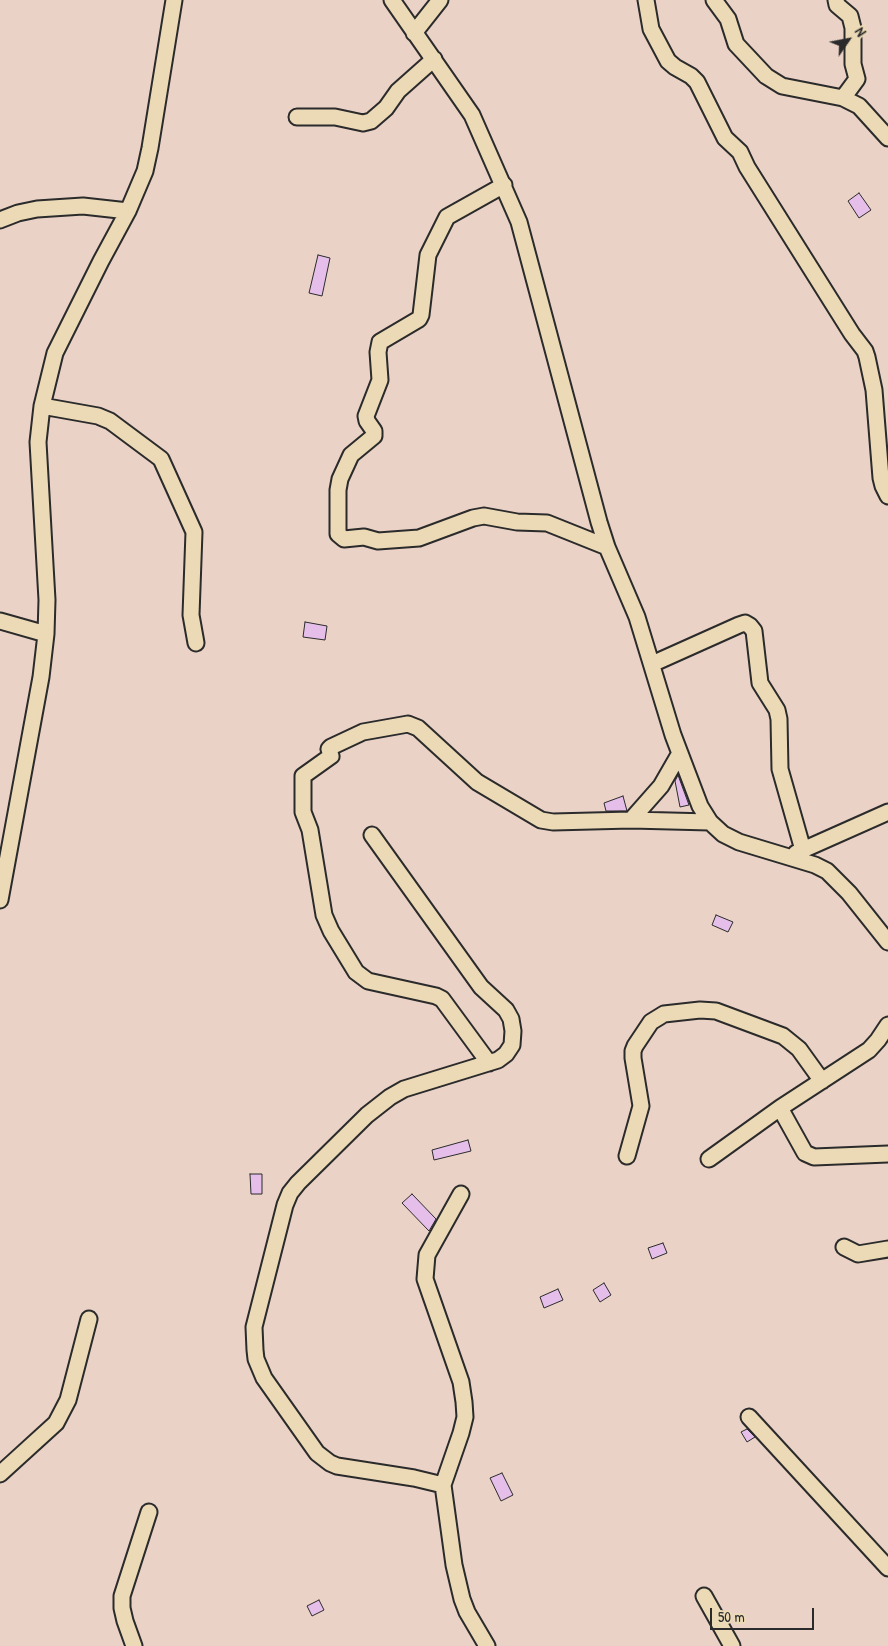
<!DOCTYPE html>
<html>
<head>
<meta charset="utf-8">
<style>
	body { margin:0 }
	#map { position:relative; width:888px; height:1646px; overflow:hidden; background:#ead2c6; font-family:"Patrick Hand",sans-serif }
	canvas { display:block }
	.north { position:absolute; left:823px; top:15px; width:50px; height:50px; -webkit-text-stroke:4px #ecdab7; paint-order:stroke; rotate:57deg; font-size:14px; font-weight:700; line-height:20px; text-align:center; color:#2b2b2b }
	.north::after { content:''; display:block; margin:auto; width:18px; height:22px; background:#2b2b2b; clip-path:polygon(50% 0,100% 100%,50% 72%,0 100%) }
	.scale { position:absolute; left:710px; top:1608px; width:104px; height:22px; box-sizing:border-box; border:2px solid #2b2b2b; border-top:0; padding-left:6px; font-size:15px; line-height:18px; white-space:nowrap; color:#2b2b2b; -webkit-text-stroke:4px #ecdab7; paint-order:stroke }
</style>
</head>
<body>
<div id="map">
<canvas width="888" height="1646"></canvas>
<div class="north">N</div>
<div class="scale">50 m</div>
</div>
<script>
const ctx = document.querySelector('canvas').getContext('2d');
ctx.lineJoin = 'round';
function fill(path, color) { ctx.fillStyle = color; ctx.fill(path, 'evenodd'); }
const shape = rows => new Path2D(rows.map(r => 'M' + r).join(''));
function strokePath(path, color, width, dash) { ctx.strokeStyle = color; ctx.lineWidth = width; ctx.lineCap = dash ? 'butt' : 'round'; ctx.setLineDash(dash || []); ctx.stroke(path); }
const building = shape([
	[859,193,871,210,859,218,848,201,859,193],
	[318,255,330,258,322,296,309,293,318,255],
	[305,622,327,626,325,640,303,637,305,622],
	[678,775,689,805,680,807,675,781,678,775],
	[623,796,627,811,606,811,604,803,623,796],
	[716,915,733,922,728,932,712,925,716,915],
	[468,1140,471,1151,434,1160,432,1150,468,1140],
	[250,1174,262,1174,262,1194,251,1194,250,1174],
	[412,1194,436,1219,429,1231,402,1203,412,1194],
	[663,1243,667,1253,652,1259,648,1248,663,1243],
	[604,1283,611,1295,600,1302,593,1290,604,1283],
	[558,1289,563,1300,544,1308,540,1297,558,1289],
	[747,1429,755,1437,747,1442,741,1432,747,1429],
	[502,1473,513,1495,501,1501,490,1478,502,1473],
	[319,1600,324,1610,312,1616,307,1606,319,1600]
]);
fill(building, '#e5bfe9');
strokePath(building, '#2b2b2b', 1);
const minor = shape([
	[392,0,472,115,519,222,599,522,607,547,637,617,673,735,700,806,710,822,723,834,739,842,815,865,827,871,849,893,888,942],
	[646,0,651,29,668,61,675,67,691,76,697,82,725,138,740,152,747,167,852,334,865,351,867,357,874,390,881,478,883,486,888,496],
	[714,0,728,19,736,44,766,76,782,86,843,98,859,106,888,138],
	[836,0,837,5,850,16,853,28,853,64,857,79,843,98],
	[414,33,440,0],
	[297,117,335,117,363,123,371,121,386,108,398,91,434,59],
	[504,185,447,217,428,255,421,315,419,319,380,342,378,352,380,380,366,416,367,421,374,431,374,436,351,455,340,479,338,490,338,534,344,539,364,537,378,541,419,538,473,518,484,516,517,522,547,523,607,547],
	[0,220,18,213,37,209,83,206,128,211],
	[42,406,98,416,110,421,161,459,194,532,191,615,196,643],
	[0,621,46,634],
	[652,664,739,625,745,623,750,626,754,631,760,683,777,710,779,719,780,769,803,850],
	[631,820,661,786,680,753],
	[372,835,481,987,506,1010,511,1019,513,1031,512,1045,506,1054,498,1060,404,1089,390,1097,367,1115,298,1183,290,1193,285,1205,254,1327,255,1350,256,1359,264,1378,317,1453,330,1463,337,1466,414,1478,443,1485],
	[796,853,888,812],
	[0,900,41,677,46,634,47,600,38,442,42,406,55,353,101,261,128,211,145,171,150,148,174,0],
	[489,1063,442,999,436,996,368,981,356,972,331,931,324,915,310,830,303,812,303,776,331,756,329,749,331,747,363,732,408,724,418,728,477,782,541,820,553,822,631,820,710,822],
	[780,1108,805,1153,814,1157,888,1154],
	[627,1156,641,1106,633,1058,633,1051,635,1046,651,1022,664,1014,700,1010,716,1011,783,1036,799,1049,822,1081],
	[709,1159,780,1108,869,1050,878,1040,888,1025],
	[461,1194,427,1255,425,1279,461,1382,464,1402,465,1417,461,1433,443,1485,454,1565,462,1599,467,1612,487,1646],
	[844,1247,858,1254,888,1249],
	[749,1417,888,1568],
	[0,1474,56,1423,68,1400,89,1319],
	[704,1596,732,1646],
	[134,1646,125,1621,122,1608,122,1596,149,1512]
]);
strokePath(minor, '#2b2b2b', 19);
strokePath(minor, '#ecdab7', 15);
</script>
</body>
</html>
